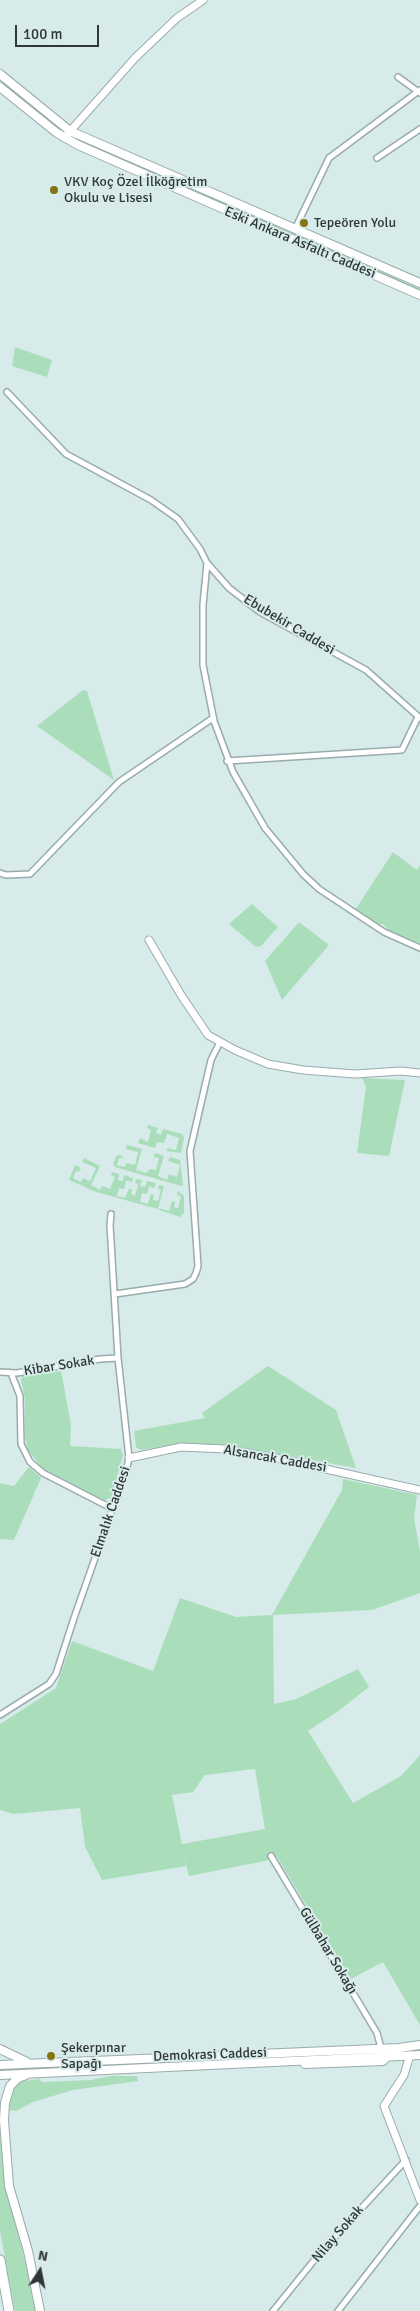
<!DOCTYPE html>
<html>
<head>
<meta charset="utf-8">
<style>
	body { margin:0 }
	#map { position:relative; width:420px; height:2311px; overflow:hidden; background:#d7ebea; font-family:Signika,sans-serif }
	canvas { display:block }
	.north { position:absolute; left:15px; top:2246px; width:50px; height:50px; -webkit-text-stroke:4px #d7ebea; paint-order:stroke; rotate:11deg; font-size:14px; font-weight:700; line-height:20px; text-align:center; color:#303737 }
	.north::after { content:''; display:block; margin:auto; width:18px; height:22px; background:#303737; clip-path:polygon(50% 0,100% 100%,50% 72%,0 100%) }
	.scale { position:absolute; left:15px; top:25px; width:84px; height:22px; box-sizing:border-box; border:2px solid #303737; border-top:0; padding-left:6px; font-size:15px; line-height:18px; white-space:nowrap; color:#303737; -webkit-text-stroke:4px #d7ebea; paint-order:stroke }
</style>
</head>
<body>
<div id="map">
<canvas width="420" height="2311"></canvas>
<div class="north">N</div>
<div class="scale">100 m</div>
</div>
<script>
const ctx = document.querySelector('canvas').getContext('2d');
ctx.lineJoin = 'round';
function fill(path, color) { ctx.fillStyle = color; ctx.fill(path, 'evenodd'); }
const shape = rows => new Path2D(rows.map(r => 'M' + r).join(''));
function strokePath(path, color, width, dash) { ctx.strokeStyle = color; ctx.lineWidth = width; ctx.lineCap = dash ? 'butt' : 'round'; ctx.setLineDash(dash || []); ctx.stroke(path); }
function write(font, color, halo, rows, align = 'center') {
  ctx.font = font + ' Signika,sans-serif'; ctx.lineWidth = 4; ctx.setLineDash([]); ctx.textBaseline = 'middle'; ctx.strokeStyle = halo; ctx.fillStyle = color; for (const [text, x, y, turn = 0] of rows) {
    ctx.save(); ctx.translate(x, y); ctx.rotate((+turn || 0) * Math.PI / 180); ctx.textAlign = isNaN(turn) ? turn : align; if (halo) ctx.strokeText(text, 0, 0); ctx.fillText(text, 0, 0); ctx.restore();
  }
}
fill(shape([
	[82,141,86,142,288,229,286,232,99,151,82,143],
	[289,230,420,287,420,290,287,233],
	[15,347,52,360,47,377,12,366],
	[83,690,87,691,114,780,37,726],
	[393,852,417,870,420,865,420,943,389,930,383,924,378,924,355,910],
	[252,904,278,927,261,946,256,947,229,924],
	[299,922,329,945,282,1000,265,961],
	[362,1078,405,1080,389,1156,357,1153,366,1087],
	[148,1125,158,1128,156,1133,161,1135,163,1129,182,1134,184,1137,181,1153,167,1151,167,1148,176,1150,179,1138,167,1134,164,1143,157,1142,155,1148,138,1143,140,1138,148,1142,151,1130,147,1128],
	[127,1145,142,1149,136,1170,146,1173,150,1169,156,1170,159,1158,154,1157,155,1153,164,1156,158,1176,167,1180,169,1174,177,1177,180,1165,168,1161,170,1157,180,1160,183,1185,181,1186,115,1167,113,1164,117,1155,123,1156,122,1158,119,1158,117,1165,125,1167,126,1163,135,1165,138,1152,126,1149],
	[84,1158,100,1166,91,1185,100,1190,102,1186,110,1189,115,1177,111,1175,112,1172,119,1174,118,1180,123,1181,124,1175,133,1178,132,1182,126,1181,124,1189,119,1188,117,1196,125,1198,129,1189,132,1189,131,1194,135,1196,138,1184,135,1183,136,1179,142,1180,140,1186,145,1187,147,1181,156,1183,154,1188,149,1186,147,1194,142,1193,140,1202,148,1204,151,1194,154,1195,153,1200,158,1201,161,1190,158,1189,159,1185,164,1186,158,1209,96,1192,69,1180,75,1165,81,1168,79,1172,76,1171,73,1178,81,1182,83,1178,90,1181,96,1168,82,1162],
	[178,1191,184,1196,184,1213,180,1217,159,1210,159,1208,169,1211,172,1201,175,1202,174,1207,178,1208,181,1196,177,1195],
	[268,1366,336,1410,356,1468,226,1445,181,1443,141,1450,136,1447,134,1431,205,1418,202,1413],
	[61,1371,71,1424,70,1446,121,1449,123,1455,111,1498,104,1500,42,1468,28,1450,25,1437,25,1400,21,1380,23,1376],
	[29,1467,41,1478,14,1540,0,1539,0,1483,14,1486],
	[343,1479,417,1495,414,1518,420,1552,420,1593,372,1610,273,1615,274,1704,296,1699,358,1669,369,1687,337,1712,308,1731,353,1803,401,1776,420,1755,420,2025,383,1962,351,1979,277,1857,265,1861,189,1876,184,1856,186,1866,102,1880,85,1847,80,1808,13,1814,0,1810,0,1724,56,1688,72,1641,153,1671,180,1598,236,1617,272,1615,342,1490],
	[255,1769,265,1829,182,1844,172,1795,193,1792,205,1775],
	[110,2076,137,2076,138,2081,73,2090,33,2102,16,2111,8,2110,11,2094,16,2085,23,2081,39,2079,42,2082,91,2080],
	[0,2135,10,2200,37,2311,15,2311,0,2231]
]), '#aadeba');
const street = shape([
	[398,77,420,93],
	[377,158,420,129],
	[295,229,329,158,420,90],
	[7,392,66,454,151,500,178,519,200,549,207,563,229,588,260,612,366,670,420,718],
	[207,563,203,605,203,665,214,721,233,772,265,828,303,874,319,889,384,932,420,948],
	[227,761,402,750,418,717],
	[0,873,6,875,30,874,119,782,213,718],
	[115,1294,185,1284,193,1279,196,1273,198,1266,190,1151,211,1060,220,1042],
	[0,1372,17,1373,100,1359,118,1358],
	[11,1373,20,1396,21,1444,30,1462,43,1473,113,1509],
	[0,1715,49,1684,56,1674,74,1618,127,1467,129,1458,118,1358,110,1225,111,1214],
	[271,1856,377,2033,381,2048],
	[273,2311,320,2253,406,2160],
	[338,2311,420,2206]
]);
const secondary = shape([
	[64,138,135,58,177,18,203,0],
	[149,940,181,995,208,1035,235,1050,268,1064,303,1070,355,1074,401,1071,420,1073],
	[129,1458,181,1447,225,1449,281,1459,420,1490],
	[410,2055,404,2075,384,2106,420,2200]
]);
const primary = shape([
	[0,74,70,131,420,283],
	[0,87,57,133,78,145,420,295],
	[0,2049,27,2062],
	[305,2064,383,2061,388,2056],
	[0,2065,399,2048,420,2045],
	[0,2075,420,2055],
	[26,2075,18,2078,10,2086,5,2103,4,2120,9,2186,28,2251,40,2311]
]);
const highway = shape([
	[0,2260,9,2311]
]);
strokePath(street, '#99acab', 8);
strokePath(secondary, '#99acab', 9);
strokePath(primary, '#99acab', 10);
strokePath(highway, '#99acab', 11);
strokePath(street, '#fff', 5);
strokePath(secondary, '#fff', 7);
strokePath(primary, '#fff', 8);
strokePath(highway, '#fff', 9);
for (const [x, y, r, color] of [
	[54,190,5,"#857314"],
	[304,223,5,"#857314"],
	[51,2056,5,"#857314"]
]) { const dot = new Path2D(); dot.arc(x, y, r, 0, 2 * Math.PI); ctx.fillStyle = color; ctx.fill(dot); strokePath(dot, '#d7ebea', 2); }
write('14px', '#303737', '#d7ebea', [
	["VKV Koç Özel İlköğretim",64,182],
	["Okulu ve Lisesi",64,198],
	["Tepeören Yolu",314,223],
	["Şekerpınar",61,2048],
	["Sapağı",61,2064]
], 'left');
write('14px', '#303737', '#d7ebea', [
	["Eski Ankara Asfaltı Caddesi",300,243,23],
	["Ebubekir Caddesi",289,625,31],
	["Kibar Sokak",59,1366,-9],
	["Alsancak Caddesi",275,1459,10],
	["Elmalık Caddesi",111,1512,-71],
	["Gülbahar Sokağı",328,1951,59],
	["Demokrasi Caddesi",210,2055,-2],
	["Nilay Sokak",338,2234,-49]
]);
</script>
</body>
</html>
